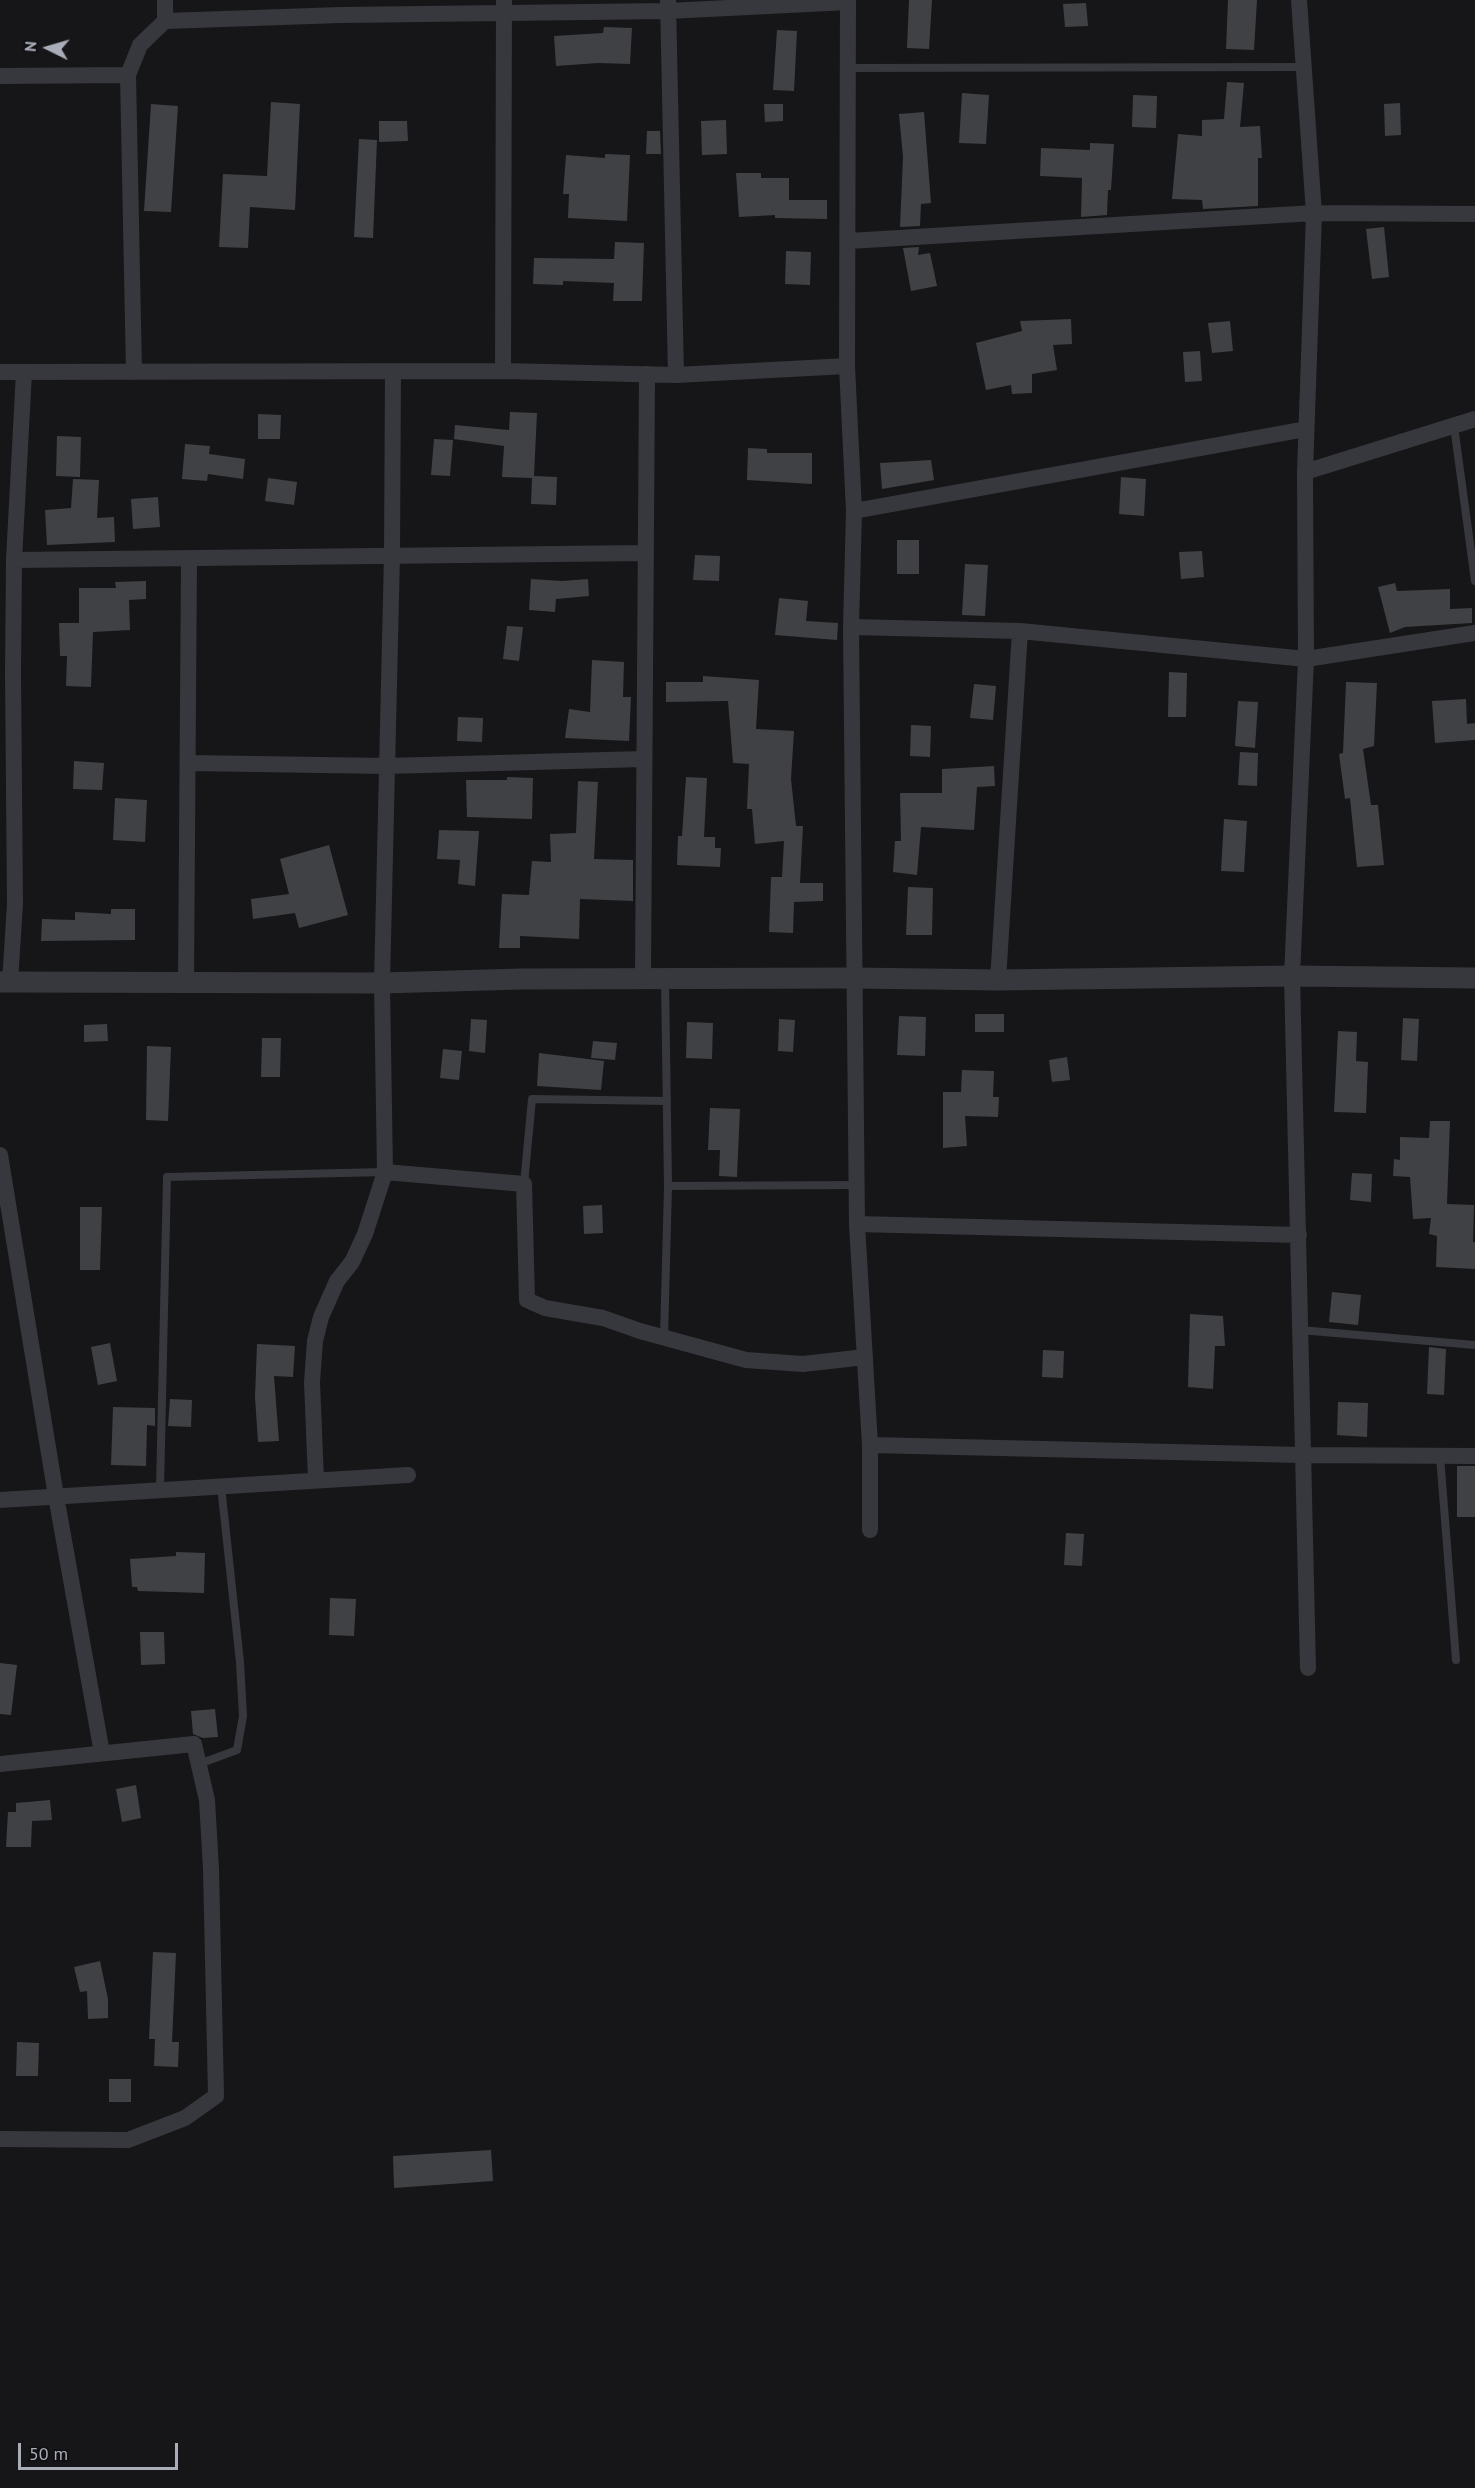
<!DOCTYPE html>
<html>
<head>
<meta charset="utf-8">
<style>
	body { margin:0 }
	#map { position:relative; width:1475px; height:2488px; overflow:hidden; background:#161618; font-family:"PT Sans",sans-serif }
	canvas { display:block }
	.north { position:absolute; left:18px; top:18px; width:60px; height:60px; -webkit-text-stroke:4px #111113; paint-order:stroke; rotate:275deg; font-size:16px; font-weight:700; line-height:24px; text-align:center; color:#a8adb8 }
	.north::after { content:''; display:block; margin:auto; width:21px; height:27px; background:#a8adb8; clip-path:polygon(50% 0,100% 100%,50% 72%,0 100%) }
	.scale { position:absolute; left:18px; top:2443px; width:160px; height:27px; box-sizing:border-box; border:3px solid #a8adb8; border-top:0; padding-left:8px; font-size:18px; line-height:21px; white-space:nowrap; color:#a8adb8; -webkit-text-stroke:4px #111113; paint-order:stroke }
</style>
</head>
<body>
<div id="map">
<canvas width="1475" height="2488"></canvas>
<div class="north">N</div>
<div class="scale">50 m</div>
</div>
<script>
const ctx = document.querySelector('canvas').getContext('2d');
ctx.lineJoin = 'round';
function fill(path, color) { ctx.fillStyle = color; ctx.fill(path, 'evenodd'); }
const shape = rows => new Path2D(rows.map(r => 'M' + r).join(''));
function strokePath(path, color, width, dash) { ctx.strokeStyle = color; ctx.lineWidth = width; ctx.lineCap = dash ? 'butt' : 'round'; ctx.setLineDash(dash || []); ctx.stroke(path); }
fill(shape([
	[909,0,932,0,929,49,907,48],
	[1228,0,1257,0,1254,50,1226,49],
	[1086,3,1088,26,1065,27,1063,4],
	[604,27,632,28,630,64,598,63,556,66,554,36,603,33],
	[777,30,797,31,794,91,773,90],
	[1227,82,1244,83,1240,127,1260,126,1262,158,1258,158,1258,206,1203,209,1202,200,1172,199,1178,134,1202,136,1202,120,1224,119],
	[962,93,989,95,986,144,959,143],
	[1133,95,1157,96,1156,128,1132,127],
	[271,102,300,104,295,210,250,207,248,248,219,247,223,174,267,176],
	[1400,103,1401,135,1385,136,1384,104],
	[151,104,178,106,171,212,144,211],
	[764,104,783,104,783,121,765,122],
	[924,112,931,203,921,204,920,226,900,227,903,157,899,114],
	[726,120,727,154,702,155,701,121],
	[379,121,407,121,408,141,379,142],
	[647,131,660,131,661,154,646,154],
	[359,139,377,140,373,238,354,237],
	[1090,143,1114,144,1111,190,1108,190,1107,215,1081,217,1082,178,1040,176,1041,148,1090,150],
	[605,154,630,155,627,221,568,218,569,194,563,194,566,155,605,158],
	[736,173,761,173,761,178,789,178,789,200,827,200,827,219,775,218,775,215,739,217],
	[1384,227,1389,277,1372,279,1366,229],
	[615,242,644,243,642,301,613,301,614,283,563,281,563,285,533,284,534,258,614,259],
	[919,247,918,255,930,253,937,286,911,291,903,248],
	[786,251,811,252,810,285,785,284],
	[1071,319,1072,344,1053,345,1057,370,1032,374,1032,393,1012,394,1011,385,986,390,976,343,1022,331,1020,321],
	[1230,321,1233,351,1212,353,1208,323],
	[1200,351,1202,381,1185,382,1183,352],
	[510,412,537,413,534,476,557,477,556,505,531,504,532,478,502,477,504,446,454,439,455,425,509,430],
	[258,414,281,415,280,439,258,439],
	[57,436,81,437,80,477,56,476],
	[434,439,453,440,450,476,431,475],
	[185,444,210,446,209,454,245,459,243,479,208,474,207,481,182,479],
	[748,448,767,449,767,453,812,453,812,484,747,480],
	[931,460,934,480,882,489,880,463],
	[1121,477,1146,479,1144,516,1119,514],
	[268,478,297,482,294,505,265,501],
	[73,479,99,480,97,518,114,517,115,542,47,545,45,510,71,508],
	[158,497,160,527,133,529,131,499],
	[897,540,919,540,919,574,897,574],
	[1202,551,1204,577,1181,579,1179,552],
	[695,555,720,556,719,581,693,580],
	[965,564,988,565,985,616,962,615],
	[531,579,562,581,588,579,589,596,556,599,555,612,529,610],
	[146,581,146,599,129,600,130,630,93,632,91,687,66,686,67,656,60,656,59,623,79,623,79,588,116,588,115,582],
	[1395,583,1397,591,1450,589,1450,609,1472,608,1472,623,1405,627,1390,633,1378,587],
	[779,598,808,601,806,621,838,623,837,640,775,635],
	[507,626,523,627,519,661,503,659],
	[592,660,624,662,623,697,631,697,629,741,565,738,569,709,590,712],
	[1169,672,1187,673,1186,717,1168,717],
	[703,676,759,680,756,729,794,731,791,779,796,826,803,826,800,883,823,883,823,901,794,902,793,933,769,932,771,877,782,877,784,841,755,844,752,809,747,809,749,764,733,763,728,701,666,702,666,682,703,682],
	[1346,682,1377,683,1374,746,1363,749,1371,805,1378,805,1384,865,1357,867,1350,798,1345,799,1339,754,1343,753],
	[974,684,996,686,993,720,970,718],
	[1466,699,1467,724,1475,723,1475,740,1435,743,1432,701],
	[1238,701,1258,702,1255,748,1235,746],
	[458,717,483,718,482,742,457,741],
	[911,725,931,726,930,757,910,756],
	[1240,752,1258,753,1257,786,1238,785],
	[74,761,104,763,102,790,73,789],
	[994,766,995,786,977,787,974,830,921,827,917,875,893,872,895,841,901,841,900,793,942,793,942,769],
	[507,777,533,778,532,819,467,817,466,780,507,780],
	[686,777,707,778,704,837,715,837,715,848,721,848,720,867,677,865,678,836,682,836],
	[578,781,598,782,594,859,633,860,633,901,580,899,579,939,520,936,520,948,499,948,502,894,529,895,532,861,551,862,550,834,576,833],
	[115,798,147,800,145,842,113,840],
	[1224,819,1247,821,1244,872,1221,871],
	[439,830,479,831,475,886,458,884,460,860,437,859],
	[329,845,348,915,299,928,295,913,253,919,251,899,289,894,280,859],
	[908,887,933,888,932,935,906,935],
	[111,909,135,909,135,940,41,941,42,919,75,920,75,912,111,914],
	[975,1014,1004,1014,1004,1032,975,1032],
	[899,1016,926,1017,925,1056,897,1055],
	[1403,1018,1419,1019,1417,1061,1401,1060],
	[471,1019,487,1020,485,1053,469,1051],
	[779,1019,795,1020,793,1052,778,1051],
	[687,1022,713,1023,712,1059,686,1058],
	[107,1024,108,1041,84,1042,84,1025],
	[1338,1031,1357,1032,1356,1061,1368,1062,1366,1113,1334,1112],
	[262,1038,281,1038,280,1077,261,1077],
	[593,1041,617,1043,615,1060,591,1058],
	[147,1046,171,1047,168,1121,146,1120],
	[443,1049,462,1051,459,1080,440,1078],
	[539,1053,604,1061,601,1090,537,1086],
	[1067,1057,1070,1080,1052,1082,1049,1060],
	[962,1070,994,1071,993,1097,999,1097,998,1117,965,1116,967,1146,943,1148,943,1092,961,1092],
	[710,1108,740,1109,737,1177,719,1176,720,1150,708,1150],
	[1430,1121,1450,1121,1447,1204,1474,1205,1473,1242,1475,1242,1475,1269,1436,1267,1437,1236,1429,1234,1431,1218,1413,1219,1410,1177,1393,1176,1394,1159,1400,1160,1400,1137,1429,1138],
	[1352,1173,1372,1174,1371,1202,1350,1200],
	[602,1205,603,1233,584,1234,583,1206],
	[80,1207,102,1207,100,1270,80,1270],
	[1332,1292,1361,1295,1358,1325,1329,1322],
	[1190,1314,1223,1316,1225,1346,1215,1346,1213,1389,1188,1387],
	[110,1343,117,1381,98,1385,91,1347],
	[257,1344,295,1346,293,1377,274,1376,279,1441,258,1442,255,1397],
	[1429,1347,1446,1349,1444,1395,1427,1394],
	[1043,1350,1064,1351,1063,1378,1042,1377],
	[170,1399,192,1400,191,1427,168,1426],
	[1338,1402,1368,1403,1367,1437,1337,1435],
	[113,1407,155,1408,155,1426,147,1425,146,1466,111,1465],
	[1457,1466,1475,1466,1475,1517,1457,1517],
	[1066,1533,1084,1534,1082,1566,1064,1565],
	[176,1552,205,1553,204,1593,138,1591,137,1587,132,1587,130,1559,176,1556],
	[330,1598,356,1599,354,1636,329,1635],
	[140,1632,164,1632,165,1664,141,1665],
	[0,1663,17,1665,11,1715,0,1714],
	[215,1709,218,1737,203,1738,193,1734,191,1711],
	[136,1785,141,1818,122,1822,116,1789],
	[50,1800,52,1820,32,1821,31,1847,6,1847,8,1812,16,1812,16,1803],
	[153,1952,176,1953,172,2042,179,2042,178,2067,154,2066,155,2039,149,2039],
	[100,1961,108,1999,108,2018,88,2019,87,1991,80,1992,74,1967],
	[17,2042,39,2043,38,2076,16,2076],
	[109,2079,131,2079,131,2102,109,2102],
	[491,2150,493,2181,394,2188,393,2156]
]), '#404145');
strokePath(shape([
	[848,68,1303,67],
	[1454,426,1475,581],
	[665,980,668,1186],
	[524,1184,532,1099,667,1101],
	[1300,1330,1475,1345],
	[664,1338,668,1186,857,1185],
	[1440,1456,1456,1660],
	[160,1488,167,1177,385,1172],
	[199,1764,237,1750,243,1716,240,1662,221,1486]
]), '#37383d', 8);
strokePath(shape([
	[848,0,847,366,854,511,851,627,857,1224,870,1445,870,1530],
	[1299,0,1314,213,1305,472,1306,659,1292,976,1308,1668],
	[668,1,676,375],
	[165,21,165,0],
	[0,76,128,75],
	[849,241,1314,213,1475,214],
	[503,371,504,0],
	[0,372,503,371,676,375,847,366],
	[134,372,128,75,140,45,165,21,341,15,668,11,848,2],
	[1305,472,1475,419],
	[854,511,1306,429],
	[14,560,646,553],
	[851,627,1020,631,1306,659,1475,633],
	[189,763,387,766,643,759],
	[643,978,647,374],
	[998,980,1020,631],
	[186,981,189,559],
	[10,982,15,904,13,673,14,560,24,372],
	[0,1155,56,1496,102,1753],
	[385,1172,524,1184,527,1300,545,1308,603,1318,640,1331,746,1360,803,1364,865,1357],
	[857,1224,1299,1235],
	[870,1445,1302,1455,1475,1456],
	[316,1480,312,1382,315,1341,321,1317,337,1281,352,1262,365,1234,385,1172,382,983,392,555,393,373],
	[0,1500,408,1475],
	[0,1764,194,1744,207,1800,211,1869,216,2096,185,2118,128,2140,0,2139]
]), '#37383d', 16);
strokePath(shape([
	[0,982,382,983,521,979,855,978,998,980,1292,976,1475,978]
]), '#37383d', 21);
</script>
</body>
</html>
